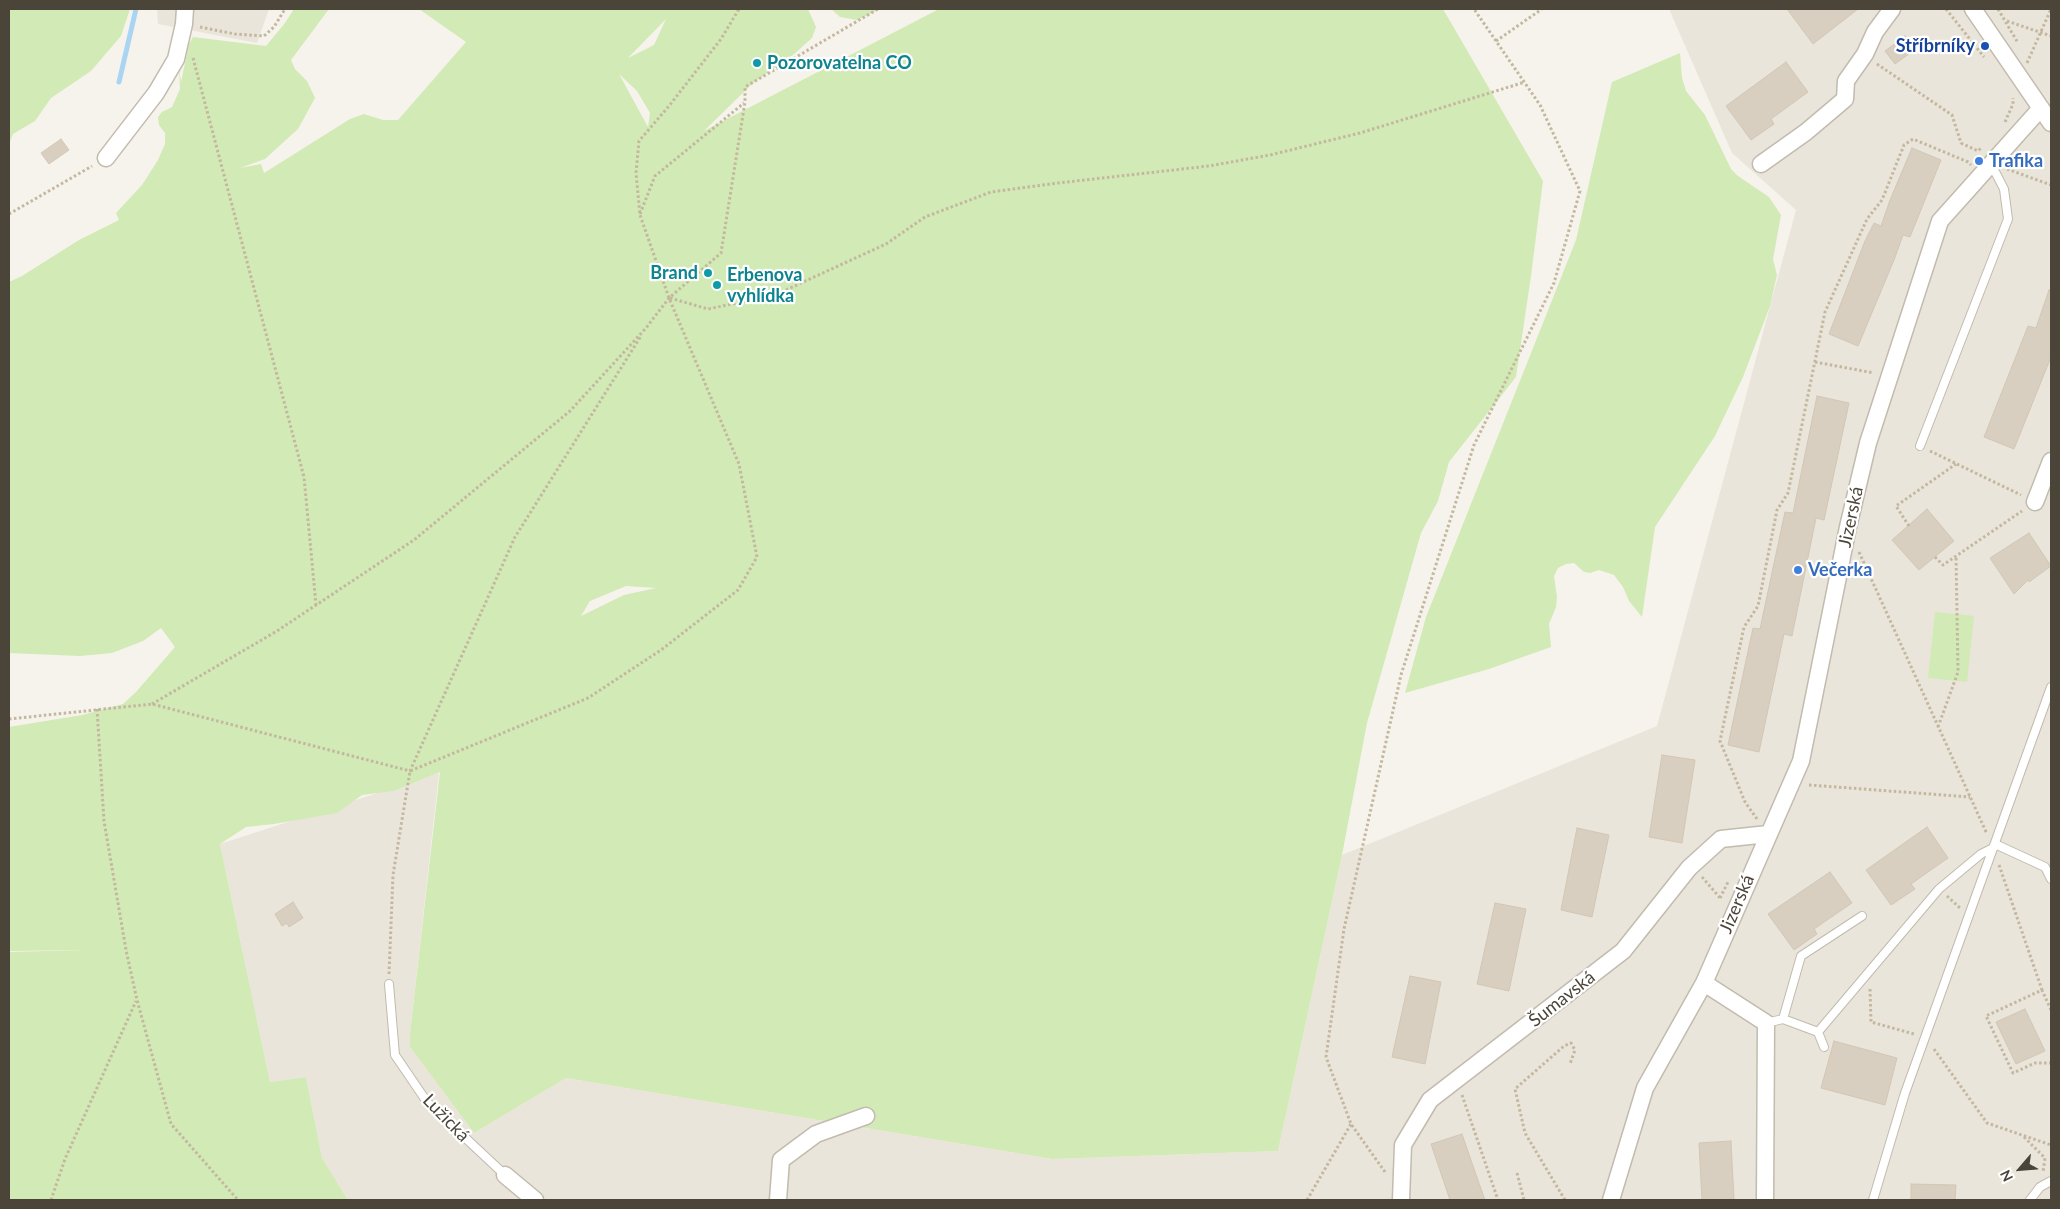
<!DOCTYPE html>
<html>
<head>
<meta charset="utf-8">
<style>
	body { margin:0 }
	#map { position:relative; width:2060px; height:1209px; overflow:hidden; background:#f6f3ec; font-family:Lato,sans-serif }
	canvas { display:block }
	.frame { position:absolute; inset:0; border:10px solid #4b4439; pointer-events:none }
	.north { position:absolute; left:1995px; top:1144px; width:50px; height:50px; -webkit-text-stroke:4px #fff; paint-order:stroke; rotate:243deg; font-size:14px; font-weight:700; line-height:20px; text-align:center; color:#4b4439 }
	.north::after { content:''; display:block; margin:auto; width:18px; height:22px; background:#4b4439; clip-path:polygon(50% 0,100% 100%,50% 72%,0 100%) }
</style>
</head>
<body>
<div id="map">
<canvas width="2060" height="1209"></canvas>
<div class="frame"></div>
<div class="north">N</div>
</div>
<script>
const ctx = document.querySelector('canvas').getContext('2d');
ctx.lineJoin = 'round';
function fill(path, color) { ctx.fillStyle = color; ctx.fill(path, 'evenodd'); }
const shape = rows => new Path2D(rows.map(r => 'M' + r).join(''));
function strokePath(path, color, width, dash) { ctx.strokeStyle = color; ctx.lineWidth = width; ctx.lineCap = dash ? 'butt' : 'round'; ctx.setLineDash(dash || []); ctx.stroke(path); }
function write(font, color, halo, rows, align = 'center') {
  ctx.font = font + ' Lato,sans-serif'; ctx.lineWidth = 4.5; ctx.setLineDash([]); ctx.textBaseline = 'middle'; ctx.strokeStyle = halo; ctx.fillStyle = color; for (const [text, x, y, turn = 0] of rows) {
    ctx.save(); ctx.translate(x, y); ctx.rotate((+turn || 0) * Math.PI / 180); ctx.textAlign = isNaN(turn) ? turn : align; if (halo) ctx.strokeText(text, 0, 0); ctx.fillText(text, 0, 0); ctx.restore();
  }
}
fill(shape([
	[157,9,269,9,257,43,158,24],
	[1669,9,2051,9,2051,1200,348,1200,322,1158,306,1077,270,1082,220,844,439,773,410,1033,410,1047,474,1133,566,1078,1052,1159,1278,1151,1342,855,1657,726,1796,210,1732,153]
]), '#eae5da');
fill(shape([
	[9,9,130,9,121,36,91,71,51,98,35,121,13,134,9,144],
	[294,9,329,9,291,60,295,69,307,81,315,98,298,129,265,159,240,168,261,164,264,173,350,119,364,114,383,120,398,120,466,42,419,9,808,9,816,27,812,38,793,55,753,83,704,131,939,9,1443,9,1543,181,1531,276,1516,377,1449,462,1438,501,1421,533,1367,723,1342,855,1278,1151,1052,1159,566,1078,474,1133,410,1047,410,1033,440,772,393,791,362,795,337,813,274,824,246,827,220,844,270,1082,306,1077,322,1158,348,1200,9,1200,9,952,87,950,9,951,9,727,82,715,123,704,136,692,175,647,161,628,143,641,112,653,80,656,9,653,9,282,22,276,79,240,119,220,116,213,142,185,158,160,165,144,165,133,159,125,158,117,162,112,172,107,180,89,179,69,181,82,189,44,193,37,266,46,285,23],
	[666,19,654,45,628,58],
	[619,74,637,91,650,113,648,127],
	[626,586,656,588,624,595,581,616,590,601],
	[831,9,880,9,857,20,840,17],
	[1680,53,1682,78,1686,91,1705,115,1731,169,1738,176,1769,197,1781,215,1773,259,1777,275,1770,306,1743,377,1715,436,1655,527,1642,617,1629,601,1623,587,1614,575,1599,570,1590,573,1584,572,1574,563,1566,564,1558,568,1554,576,1557,597,1556,607,1549,624,1551,647,1489,669,1405,693,1426,617,1576,240,1612,82],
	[1935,612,1974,616,1967,682,1928,678]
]), '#d2eab5');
strokePath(shape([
	[119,82,136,9]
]), '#a9d4f2', 5);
const building = shape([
	[1787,9,1858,9,1813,44,1787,9],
	[1905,36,1913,51,1895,64,1885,51,1905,36],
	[1786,62,1808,92,1771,119,1774,124,1751,140,1726,106,1786,62],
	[61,139,69,150,49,164,41,153,61,139],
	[1912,148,1941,160,1910,237,1903,235,1894,260,1858,346,1829,334,1865,241,1874,223,1881,226,1890,200,1912,148],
	[2049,290,2051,290,2051,357,2014,449,1984,437,2028,326,2036,328,2049,290],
	[1817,396,1849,403,1824,520,1816,518,1792,636,1784,634,1759,752,1728,745,1753,628,1760,629,1785,512,1793,513,1817,396],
	[1927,509,1954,541,1919,570,1892,540,1927,509],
	[2029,533,2051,566,2029,582,2028,580,2014,594,1990,558,2029,533],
	[1662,755,1695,760,1682,843,1649,837,1662,755],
	[1927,827,1948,858,1911,884,1915,889,1891,905,1866,870,1927,827],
	[1577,828,1609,835,1592,917,1561,910,1577,828],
	[1830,872,1852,903,1814,929,1817,934,1794,950,1768,914,1830,872],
	[293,902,303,918,289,927,287,923,282,926,275,914,293,902],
	[1495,903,1526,909,1509,991,1477,984,1495,903],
	[1410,976,1441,982,1425,1064,1392,1057,1410,976],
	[2025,1009,2045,1051,2016,1064,1996,1022,2025,1009],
	[1834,1041,1897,1058,1885,1105,1821,1088,1834,1041],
	[1462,1134,1474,1169,1485,1200,1450,1200,1431,1144,1462,1134],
	[1731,1141,1734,1200,1702,1200,1699,1143,1731,1141],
	[1911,1184,1956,1185,1955,1200,1911,1200,1911,1184]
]);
fill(building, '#d8cfc1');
strokePath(building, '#d3c7b4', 1);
const service = shape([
	[1920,446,2008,219,2004,189,1991,164],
	[1995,844,2045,867,2051,879],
	[389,984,395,1055,427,1102,505,1175],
	[1783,1019,1801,956,1862,916],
	[1766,1023,1783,1019,1818,1032,1824,1047],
	[1818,1032,1939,889,1981,854,1993,848],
	[1873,1200,1905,1093,2051,687],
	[2030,1200,2040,1187,2051,1181]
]);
const minor = shape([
	[1973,9,2051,123],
	[106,158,156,93,176,59,184,24,185,9],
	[1761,164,1806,132,1845,99,1846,81,1865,54,1875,32,1892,9],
	[2035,502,2051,461],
	[1704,983,1766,1023,1765,1200],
	[505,1175,535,1200],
	[778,1200,781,1160,816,1134,866,1116],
	[1401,1200,1403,1145,1430,1100,1623,951,1689,868,1721,839,1768,834],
	[1611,1200,1645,1088,1704,983,1801,761,1848,527,1868,443,1940,221,2041,108]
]);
strokePath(service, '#c2bbae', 10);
strokePath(minor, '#c2bbae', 19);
strokePath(shape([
	[1946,9,1984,57],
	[1998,9,2018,43],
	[2007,21,2051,36],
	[200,27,235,34,264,36,274,27,285,9],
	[1496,41,1542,9],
	[193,58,304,477,316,605],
	[2027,63,2051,9],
	[1877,64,1952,115,1961,143,1978,151,1982,147],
	[2005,122,2013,104,2013,98],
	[2007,169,2051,185],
	[9,214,92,166],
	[640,214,655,176,744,103],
	[670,298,708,309,775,295,886,244,925,217,991,192,1058,183,1209,166,1270,155,1360,133,1525,82],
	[1815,362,1874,373],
	[1930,451,2021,495],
	[1909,526,1896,506,1956,464],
	[1859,552,1987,834],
	[1935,557,1943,565,2022,511],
	[152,704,277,631,414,540,570,411,646,328,669,298,721,253,745,102,745,87,878,9],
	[97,709,104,821,126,950,137,1000,171,1124,238,1200],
	[9,719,152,704,410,771,515,537,641,336],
	[1938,727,1958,672,1956,556],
	[1809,785,1970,797],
	[1757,819,1745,802,1720,741,1744,627,1758,606,1777,510,1788,493,1825,312,1867,219,1882,200,1904,145,1913,139,1968,162,1971,165],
	[1999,865,2042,990],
	[1702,877,1721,899],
	[1947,896,1961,909],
	[1720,898,1729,880],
	[389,974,393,875,410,771,588,698,661,650,738,590,757,557,739,464,669,298,640,215,636,173,639,141,669,106,721,39,739,9],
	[1870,989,1871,1022,1914,1034],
	[2051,1010,2042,990,1986,1016,2013,1073,2035,1063,2051,1063],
	[1934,1049,1987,1123,2051,1145],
	[1462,1095,1498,1200],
	[2024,1137,2045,1158,2043,1172],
	[1385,1172,1351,1124,1326,1057,1344,929,1401,675,1474,445,1554,283,1580,191,1540,105,1474,9],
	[1517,1173,1524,1200],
	[51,1200,65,1159,136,1001],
	[1307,1200,1351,1124],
	[1565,1200,1525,1133,1515,1089,1564,1046,1571,1043,1575,1050,1570,1064]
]), '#c4b79f', 3, [2.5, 2.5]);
strokePath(service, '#fff', 8);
strokePath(minor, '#fff', 16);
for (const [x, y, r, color] of [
	[1985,46,5,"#1a4fb4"],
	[757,63,5,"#0f9aa8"],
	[1979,161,5,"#3f7fe0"],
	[708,273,5,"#0f9aa8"],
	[717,285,5,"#0f9aa8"],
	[1798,570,5,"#3f7fe0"]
]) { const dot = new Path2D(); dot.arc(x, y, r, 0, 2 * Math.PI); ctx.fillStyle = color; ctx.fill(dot); strokePath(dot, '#fff', 2); }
write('bold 18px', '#164399', '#fff', [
	["Stříbrníky",1975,46]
], 'right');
write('bold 18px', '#0d838f', '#fff', [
	["Pozorovatelna CO",767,63],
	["Brand",698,273,"right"],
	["Erbenova",727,275],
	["vyhlídka",727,296]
], 'left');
write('bold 18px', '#366cbe', '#fff', [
	["Trafika",1989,161],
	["Večerka",1808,570]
], 'left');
write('18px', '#4b4439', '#fff', [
	["Jizerská",1851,517,-78],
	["Jizerská",1737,904,-67],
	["Šumavská",1562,999,-38],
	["Lužická",446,1118,46]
]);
</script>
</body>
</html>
